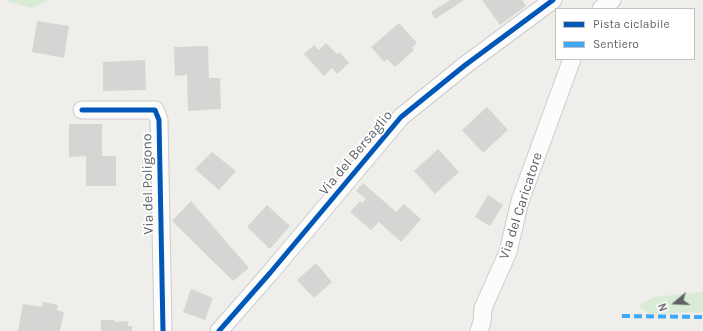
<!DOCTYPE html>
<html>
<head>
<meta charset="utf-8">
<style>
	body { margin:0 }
	#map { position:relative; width:703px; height:331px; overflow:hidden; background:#efeeea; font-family:Karla,sans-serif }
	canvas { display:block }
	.legend { position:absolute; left:555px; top:8px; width:140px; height:52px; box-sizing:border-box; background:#fff; border:1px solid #bfc1c3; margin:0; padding:5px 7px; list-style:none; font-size:12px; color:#5f6368 }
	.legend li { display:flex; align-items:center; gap:8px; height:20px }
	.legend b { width:20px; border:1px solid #bfc1c3 }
	.north { position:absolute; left:655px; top:283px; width:40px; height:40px; -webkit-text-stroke:3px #fff; paint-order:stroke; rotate:251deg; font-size:11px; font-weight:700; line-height:16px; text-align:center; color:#5f6368 }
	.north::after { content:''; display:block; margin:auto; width:14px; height:18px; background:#5f6368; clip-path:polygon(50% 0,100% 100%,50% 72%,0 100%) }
</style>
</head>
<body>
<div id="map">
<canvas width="703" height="331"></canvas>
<ul class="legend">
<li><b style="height:5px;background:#0057b8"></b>Pista ciclabile</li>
<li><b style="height:5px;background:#3fa9f5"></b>Sentiero</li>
</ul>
<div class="north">N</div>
</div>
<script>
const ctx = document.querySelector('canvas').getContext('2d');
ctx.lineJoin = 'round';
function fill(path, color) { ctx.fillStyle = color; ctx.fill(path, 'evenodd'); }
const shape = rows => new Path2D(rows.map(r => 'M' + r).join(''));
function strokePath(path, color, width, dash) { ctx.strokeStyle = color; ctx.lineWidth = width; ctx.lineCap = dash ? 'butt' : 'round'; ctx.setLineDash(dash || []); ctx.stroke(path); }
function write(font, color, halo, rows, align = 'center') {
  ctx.font = font + ' Karla,sans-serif'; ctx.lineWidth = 3.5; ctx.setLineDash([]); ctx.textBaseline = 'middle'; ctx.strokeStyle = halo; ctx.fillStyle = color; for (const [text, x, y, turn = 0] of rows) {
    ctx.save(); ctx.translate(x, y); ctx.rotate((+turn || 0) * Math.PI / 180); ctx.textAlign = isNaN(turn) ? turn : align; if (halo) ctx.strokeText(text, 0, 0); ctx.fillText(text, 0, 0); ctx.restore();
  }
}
fill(shape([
	[4,0,48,0,32,8],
	[703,292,703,312,649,314,638,306,654,297]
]), '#d8ebd6');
fill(shape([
	[450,0,464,0,435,19,431,12],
	[482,0,522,0,526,6,500,25],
	[37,21,69,26,64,58,32,52],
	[399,23,417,43,412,48,414,50,395,67,387,59,384,62,371,47],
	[326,43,337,54,339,52,349,63,337,74,332,68,324,76,304,54,314,45,319,50],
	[208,46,209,78,220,78,221,109,188,111,187,75,175,76,174,47],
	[145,60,146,90,103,91,103,62],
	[487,107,508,130,483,153,462,130],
	[69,124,102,124,102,156,116,156,116,186,86,186,86,156,69,157],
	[438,149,459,172,435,194,414,171],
	[212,152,236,171,219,190,195,169],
	[363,183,396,212,404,204,421,219,401,242,379,222,371,230,350,212,360,201,362,203,366,199,356,191],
	[488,195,503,205,490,226,475,217],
	[191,201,249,268,233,281,172,221],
	[267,205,290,226,270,249,247,227],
	[316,263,332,282,314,298,297,280],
	[191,289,213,298,205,320,183,312],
	[43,302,58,305,57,310,64,312,60,331,18,331,23,304,42,307],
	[101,320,114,320,115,322,128,321,128,326,132,326,132,331,101,331]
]), '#d6d5d3');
const minor = shape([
	[601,9,612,0],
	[82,110,155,110,159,120,163,331],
	[219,331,270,273,401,117,464,66,553,0],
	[479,331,482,322,483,308,508,252,520,201,572,59]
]);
strokePath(minor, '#cbcccc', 19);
strokePath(minor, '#fdfcfc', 17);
strokePath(shape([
	[622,316,703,317]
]), '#3fa9f5', 4, [8, 4]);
strokePath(shape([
	[82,110,155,110,159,120,163,331],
	[219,331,270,273,401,117,464,66,553,0]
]), '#0057b8', 5);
write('14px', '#5f6368', '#fff', [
	["Via del Bersaglio",356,153,-50],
	["Via del Poligono",148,184,-91],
	["Via del Caricatore",521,206,-72]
]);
</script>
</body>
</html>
